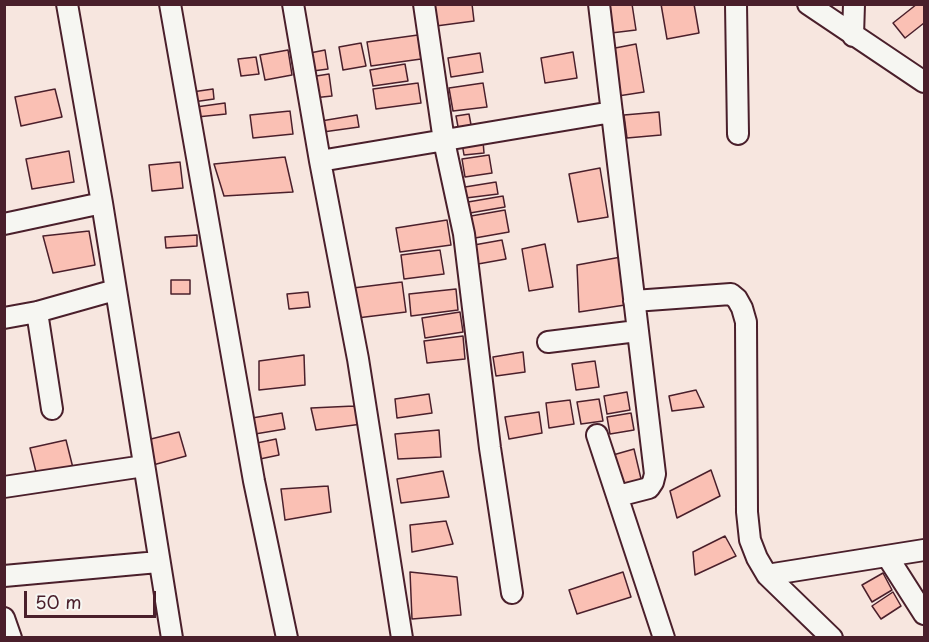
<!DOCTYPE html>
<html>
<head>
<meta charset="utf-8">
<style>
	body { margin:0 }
	#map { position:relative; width:929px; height:642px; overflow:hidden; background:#f7e6df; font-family:"Playpen Sans",sans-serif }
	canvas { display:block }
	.frame { position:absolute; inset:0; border:6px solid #4a1f2b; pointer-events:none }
	.scale { position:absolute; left:24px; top:591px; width:132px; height:27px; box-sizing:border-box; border:3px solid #4a1f2b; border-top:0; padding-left:8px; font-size:18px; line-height:21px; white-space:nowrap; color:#4a1f2b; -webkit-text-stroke:4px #f6f6f2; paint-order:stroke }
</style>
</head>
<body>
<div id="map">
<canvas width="929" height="642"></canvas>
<div class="frame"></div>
<div class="scale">50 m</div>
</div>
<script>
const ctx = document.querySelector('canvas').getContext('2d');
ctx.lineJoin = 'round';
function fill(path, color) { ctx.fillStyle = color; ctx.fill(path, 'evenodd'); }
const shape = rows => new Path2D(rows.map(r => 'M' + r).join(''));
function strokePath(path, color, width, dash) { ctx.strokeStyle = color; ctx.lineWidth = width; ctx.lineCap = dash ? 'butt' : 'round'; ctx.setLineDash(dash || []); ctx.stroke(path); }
const building = shape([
	[433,4,472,4,474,21,436,26,433,4],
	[608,4,632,4,636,30,611,33,608,4],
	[661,4,694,4,699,33,667,39,661,4],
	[917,4,924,4,924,23,905,38,893,23,917,4],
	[418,35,421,59,371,66,367,42,418,35],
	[361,43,366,66,343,70,339,47,361,43],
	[636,44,644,92,618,96,610,49,636,44],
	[288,50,292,75,265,80,260,55,288,50],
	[325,50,328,69,313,71,310,53,325,50],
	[573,52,577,78,545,83,541,58,573,52],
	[480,53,483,72,451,77,448,58,480,53],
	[256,57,259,74,241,76,238,59,256,57],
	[405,64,408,81,373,86,370,70,405,64],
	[329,74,332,96,313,98,310,77,329,74],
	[418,83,421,103,376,109,373,89,418,83],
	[483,83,487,107,453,111,449,88,483,83],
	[55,89,62,117,21,126,15,97,55,89],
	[213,89,214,99,193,102,192,92,213,89],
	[225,103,226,114,197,117,196,107,225,103],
	[290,111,293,134,253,138,250,115,290,111],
	[659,112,661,135,627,138,624,115,659,112],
	[469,114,472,130,459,132,456,116,469,114],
	[357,115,359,127,323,132,321,121,357,115],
	[483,141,484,153,464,155,462,143,483,141],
	[69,151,74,182,32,189,26,159,69,151],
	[489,155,492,173,465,177,462,159,489,155],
	[285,157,293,192,224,196,214,164,285,157],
	[180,162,183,188,152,191,149,165,180,162],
	[600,168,608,217,578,222,569,174,600,168],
	[496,182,498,194,466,198,465,187,496,182],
	[503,196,505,207,470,213,468,202,503,196],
	[505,210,509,232,475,238,471,216,505,210],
	[447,220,451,245,400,252,396,228,447,220],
	[89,231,95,265,53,273,43,236,89,231],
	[197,235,197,246,166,248,165,237,197,235],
	[502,240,506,259,478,264,474,245,502,240],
	[545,244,553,287,529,291,522,249,545,244],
	[440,250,444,274,404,279,401,255,440,250],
	[621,257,625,305,579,312,577,265,621,257],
	[171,280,190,280,190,294,171,294,171,280],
	[402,282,406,312,357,318,353,288,402,282],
	[456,289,458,310,411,316,409,294,456,289],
	[308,292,310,307,289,309,287,294,308,292],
	[460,312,463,332,425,338,422,318,460,312],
	[463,336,465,359,427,363,424,341,463,336],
	[523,352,525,372,496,376,493,357,523,352],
	[304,355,305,385,259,390,259,361,304,355],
	[595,361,599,387,576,390,572,364,595,361],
	[696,390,704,407,672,411,669,396,696,390],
	[627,392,630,410,607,414,604,396,627,392],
	[429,394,432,413,397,418,395,399,429,394],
	[599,399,603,421,581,424,577,402,599,399],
	[570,400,574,424,549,428,546,403,570,400],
	[354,406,362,424,316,430,311,408,354,406],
	[539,412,542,433,509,439,505,417,539,412],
	[282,413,285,429,255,434,252,418,282,413],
	[631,413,634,430,610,434,607,417,631,413],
	[439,430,441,457,398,459,395,434,439,430],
	[179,432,186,456,153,465,147,440,179,432],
	[276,439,279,455,260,459,257,443,276,439],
	[66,440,73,468,37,476,30,448,66,440],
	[634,449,642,483,621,488,613,455,634,449],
	[711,470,720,496,677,518,670,491,711,470],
	[443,471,449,497,401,503,397,479,443,471],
	[328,486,331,512,285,520,281,489,328,486],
	[446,521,453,544,412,552,410,525,446,521],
	[725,536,736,556,695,575,693,552,725,536],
	[410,572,457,577,461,615,412,619,410,572],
	[623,572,631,597,577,614,569,590,623,572],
	[883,573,892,590,872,602,862,585,883,573],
	[893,592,901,606,881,619,872,606,893,592]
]);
fill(building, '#fac0b4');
strokePath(building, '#4a1f2b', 1.5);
const minor = shape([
	[67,4,102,203,172,638],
	[170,4,254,481,287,638],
	[293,4,320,161,358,359,402,638],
	[424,4,444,141,464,234,490,448,512,593],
	[599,4,655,474,653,482,649,488,618,496],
	[736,4,738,134],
	[808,4,924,82],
	[853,36,854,4],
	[320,161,612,112],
	[4,224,102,203],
	[634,301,731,294,737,299,742,308,746,322,747,512,750,540,757,558,767,575,832,638],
	[37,312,52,409],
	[4,318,37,312,115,290],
	[548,342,637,331],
	[597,435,664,638],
	[4,487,144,466],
	[887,556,924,614],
	[767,575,924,550],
	[4,576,158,562],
	[4,618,11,638]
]);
strokePath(minor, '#4a1f2b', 24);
strokePath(minor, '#f6f6f2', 20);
</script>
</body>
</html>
